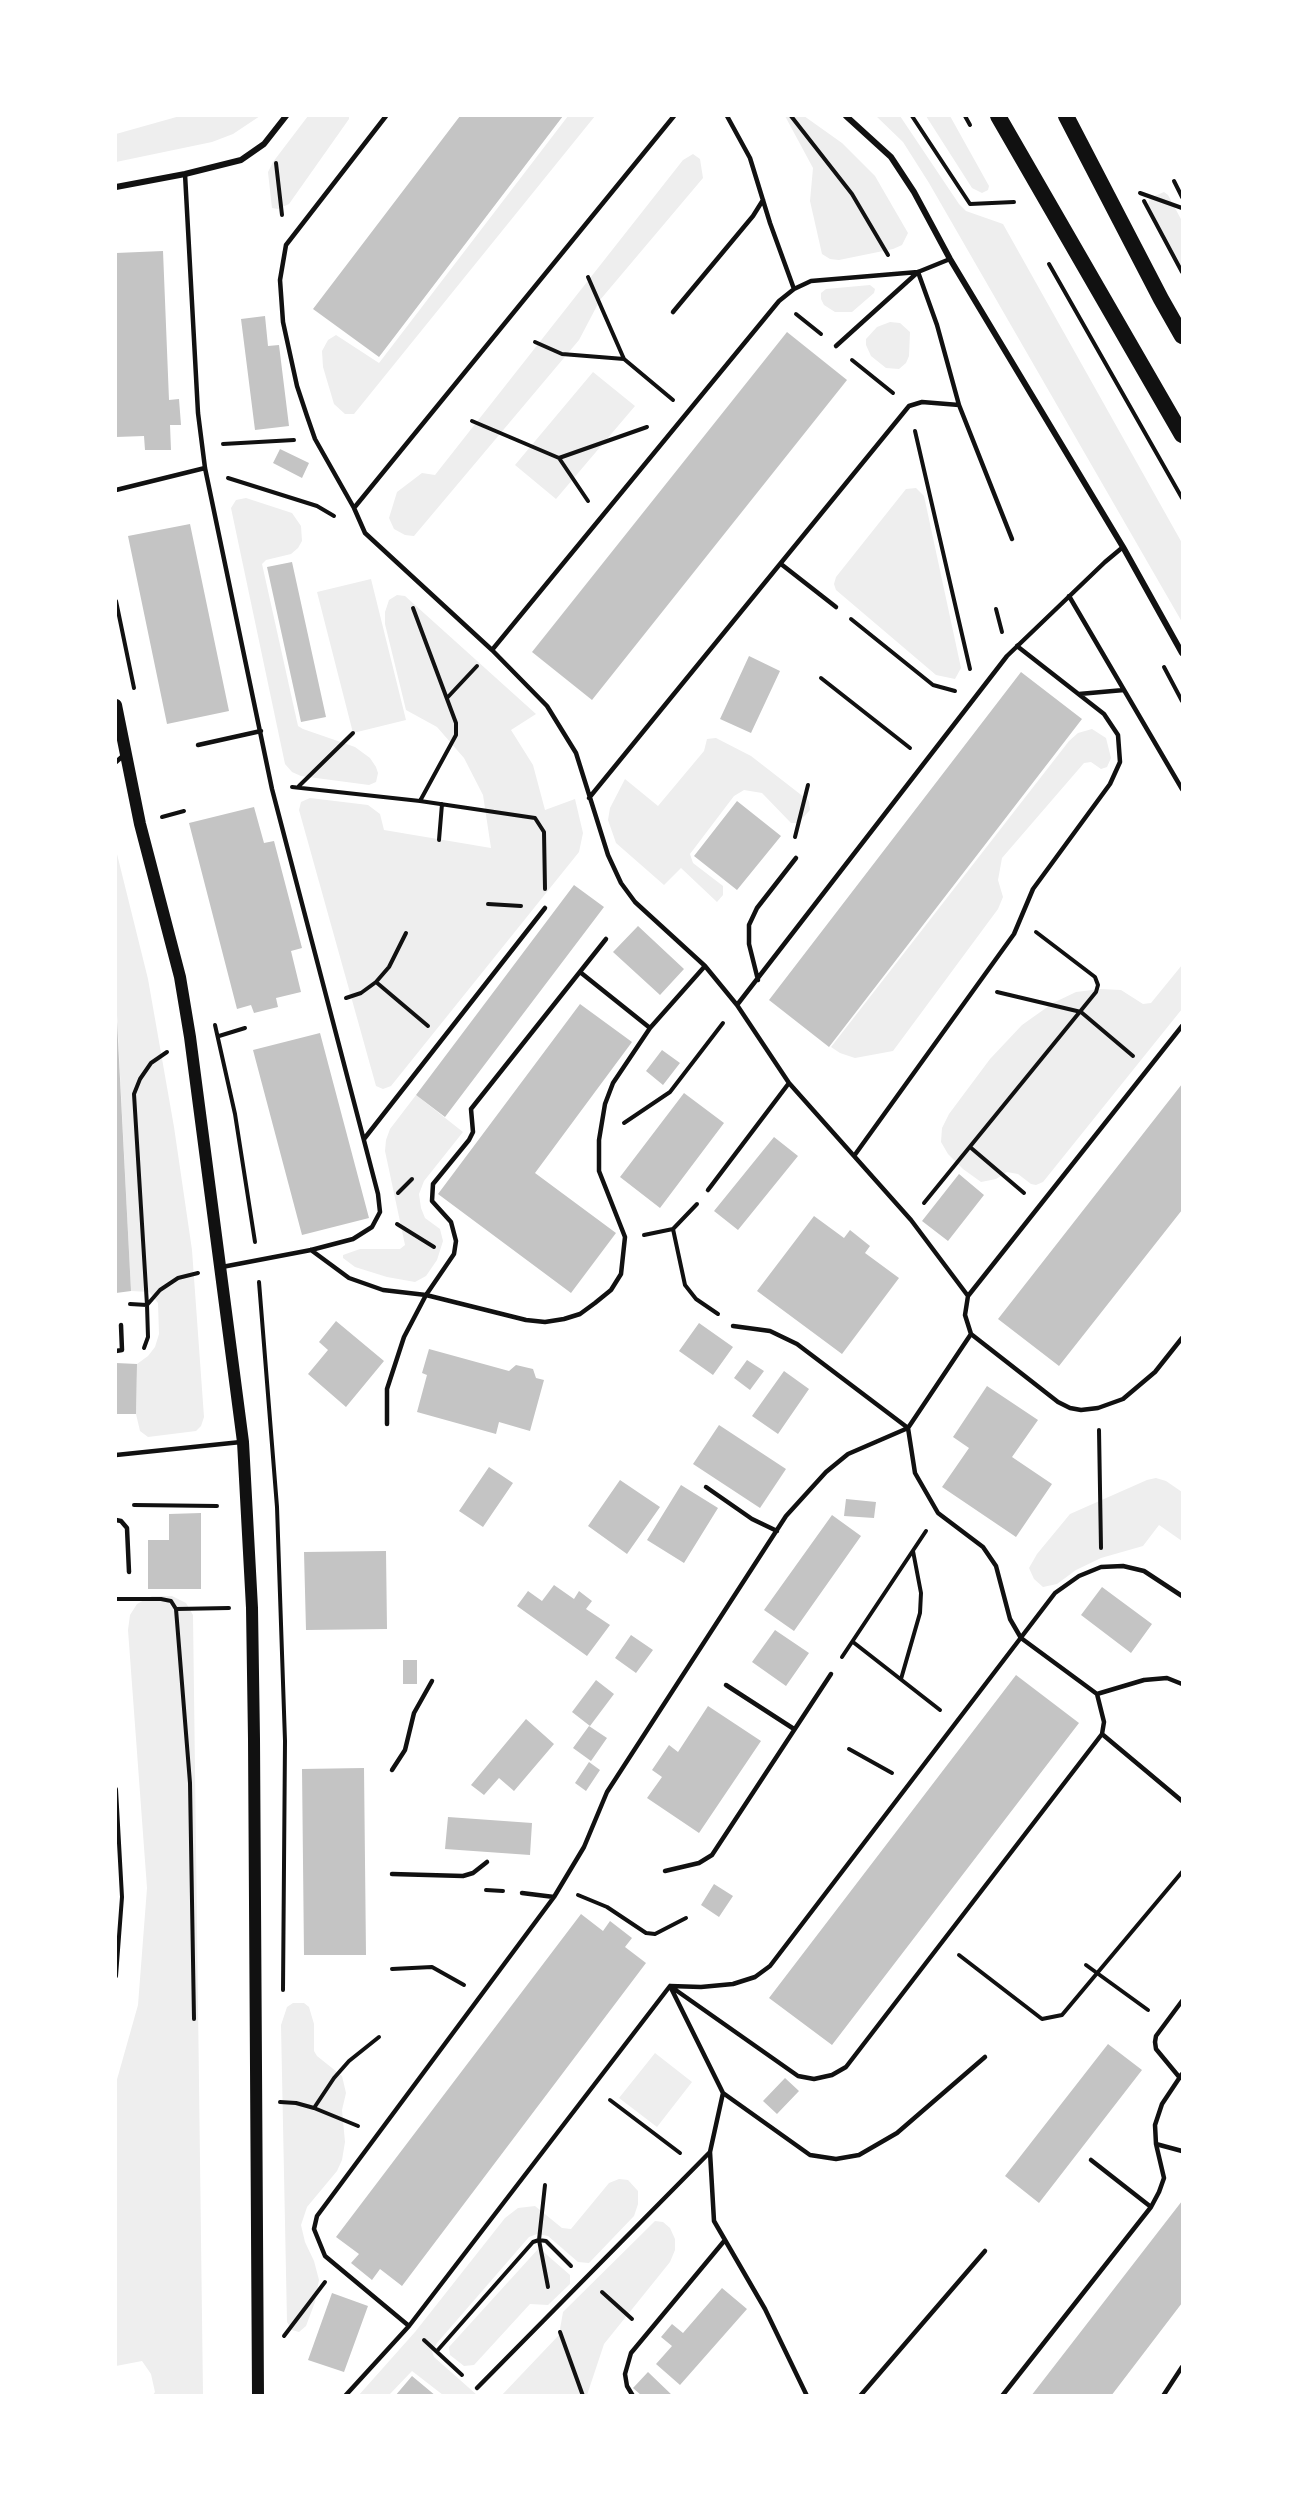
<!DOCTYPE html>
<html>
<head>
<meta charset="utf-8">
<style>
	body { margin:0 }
	#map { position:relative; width:1298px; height:2511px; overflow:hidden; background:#fff; font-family:"Work Sans",sans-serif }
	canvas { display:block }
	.frame { position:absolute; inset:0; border:117px solid #fff; pointer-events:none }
</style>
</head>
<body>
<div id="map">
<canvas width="1298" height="2511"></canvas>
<div class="frame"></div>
</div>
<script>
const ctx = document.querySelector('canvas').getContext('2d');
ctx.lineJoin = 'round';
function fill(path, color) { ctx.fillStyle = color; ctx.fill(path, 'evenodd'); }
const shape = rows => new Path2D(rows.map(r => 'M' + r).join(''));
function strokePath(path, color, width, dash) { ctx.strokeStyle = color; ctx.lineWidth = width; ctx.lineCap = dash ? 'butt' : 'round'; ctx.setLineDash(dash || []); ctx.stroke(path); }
fill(shape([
	[180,116,260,116,233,134,212,142,116,162,116,134],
	[308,116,349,116,349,119,289,204,278,209,272,208,268,172,273,162],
	[568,116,595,116,354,414,345,414,334,404,323,367,322,351,328,340,336,335,379,363],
	[785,116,804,116,842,143,875,176,908,233,902,245,893,249,839,260,830,259,822,254,810,201,813,168],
	[876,116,900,116,959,204,966,211,1003,224,1182,543,1182,622,929,183,903,142],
	[926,116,950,116,989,186,988,190,982,193,972,188],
	[693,154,700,159,703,178,600,300,579,340,414,536,405,535,394,529,389,518,397,492,422,473,435,475,683,160],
	[1164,192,1168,195,1182,221,1182,267,1148,205,1150,198],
	[870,285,875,289,874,293,852,312,835,312,824,305,821,299,821,293,826,289],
	[890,322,900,323,910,332,909,356,906,363,899,369,886,368,871,356,866,345,866,339,877,327],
	[593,372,635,406,556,499,515,465],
	[916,488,924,496,961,668,955,679,936,675,836,590,834,584,836,577,906,489],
	[246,498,292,513,301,526,302,541,298,548,291,554,266,560,262,564,298,726,303,729,355,747,370,758,376,767,378,773,376,782,369,785,301,776,292,772,285,764,231,508,236,500],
	[371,579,406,720,353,733,317,592],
	[397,595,405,596,536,714,511,730,533,765,545,810,575,799,583,833,579,852,391,1086,383,1089,376,1086,299,810,301,802,310,798,368,805,380,814,384,830,491,848,483,795,464,758,437,727,406,710,385,624,385,612,389,600],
	[1092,729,1106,738,1111,758,1107,767,1101,769,1091,762,1084,763,1002,858,998,880,1003,897,998,909,893,1051,855,1058,840,1053,831,1047,1069,741,1078,733],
	[716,738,751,756,809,801,810,810,798,823,791,823,762,793,744,790,734,796,690,854,693,863,723,886,723,895,717,902,681,868,664,885,616,843,608,820,610,808,625,779,658,806,704,751,707,739],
	[116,850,148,979,174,1127,192,1250,204,1417,201,1426,196,1431,148,1437,140,1431,136,1414,137,1364,148,1356,155,1347,159,1334,158,1303,149,1292,131,1291,116,995],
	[1182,965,1182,1009,1043,1182,1036,1185,1031,1184,1018,1174,1007,1172,996,1179,981,1182,963,1169,948,1154,941,1142,942,1128,949,1114,990,1059,1022,1025,1053,1003,1076,992,1100,989,1121,990,1143,1004,1151,1003],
	[416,1095,463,1132,424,1181,419,1194,421,1208,425,1218,440,1229,443,1241,437,1260,426,1276,415,1282,387,1277,355,1267,343,1258,343,1255,360,1249,400,1249,405,1245,385,1151,386,1140,390,1129],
	[1156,1478,1166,1481,1182,1492,1182,1541,1159,1525,1143,1546,1101,1558,1076,1570,1057,1584,1043,1587,1034,1579,1029,1568,1037,1554,1070,1514,1147,1480],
	[152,1596,172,1596,186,1603,193,1615,203,2395,153,2395,155,2392,151,2374,142,2361,116,2366,116,2083,138,2005,147,1888,128,1630,130,1615,137,1604],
	[293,2003,304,2003,309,2007,314,2024,314,2051,317,2056,342,2076,346,2093,342,2110,345,2142,342,2160,337,2171,307,2207,301,2225,305,2242,314,2261,319,2280,315,2302,306,2326,299,2332,292,2330,287,2322,281,2025,287,2007],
	[655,2053,692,2082,657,2127,619,2098],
	[619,2179,628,2180,638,2191,638,2204,634,2216,589,2263,578,2262,548,2236,537,2234,529,2237,437,2343,432,2351,434,2357,477,2395,443,2395,412,2371,389,2395,358,2396,415,2332,505,2218,518,2208,535,2206,562,2228,571,2229,609,2183],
	[655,2221,663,2222,670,2228,675,2239,675,2250,670,2262,604,2344,587,2395,501,2396,559,2335,563,2312],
	[539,2248,570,2275,570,2284,548,2305,530,2304,474,2365,464,2366,450,2355,449,2347]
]), '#eee');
fill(shape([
	[460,116,563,116,379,357,313,309],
	[163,251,169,400,179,399,181,425,170,425,171,450,145,450,144,436,116,437,116,253],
	[265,316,268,346,279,345,289,426,255,430,241,319],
	[787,332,847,380,592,700,532,652],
	[280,449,309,463,302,478,273,463],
	[190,524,229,711,167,724,128,536],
	[292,562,326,717,301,722,267,567],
	[749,656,780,671,751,733,720,719],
	[1021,672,1082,719,829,1047,769,1000],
	[737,801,781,836,737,890,694,856],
	[254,807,264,843,274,841,302,948,291,951,301,992,276,998,278,1007,254,1013,251,1005,237,1009,189,823],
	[574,885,604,907,445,1117,416,1095],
	[638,926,684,969,660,995,613,952],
	[580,1004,632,1042,535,1173,616,1233,571,1293,438,1194],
	[116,1021,117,1021,131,1291,116,1293],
	[320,1033,369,1218,302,1235,253,1050],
	[662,1050,680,1063,663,1085,646,1071],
	[1182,1084,1182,1210,1059,1366,998,1319],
	[684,1093,724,1123,660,1208,620,1177],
	[774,1137,798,1156,738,1230,714,1211],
	[959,1174,984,1195,948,1241,922,1221],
	[814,1216,844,1238,850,1230,870,1246,865,1253,899,1278,842,1354,757,1291],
	[336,1321,384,1361,346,1407,308,1374,328,1350,319,1342],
	[699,1323,733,1347,713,1375,679,1351],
	[429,1349,509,1371,516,1365,533,1369,536,1378,544,1380,530,1431,499,1422,496,1434,417,1412,427,1375,422,1373],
	[747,1360,764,1371,750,1390,734,1378],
	[116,1363,137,1364,136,1414,116,1414],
	[784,1371,809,1389,778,1434,752,1416],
	[987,1386,1038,1420,1012,1457,1052,1484,1016,1537,942,1487,969,1448,953,1437],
	[719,1425,786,1469,760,1508,693,1464],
	[489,1467,513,1483,483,1527,459,1511],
	[620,1480,660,1507,627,1554,588,1526],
	[681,1485,718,1508,684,1563,647,1540],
	[846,1499,876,1502,874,1518,844,1516],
	[201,1513,201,1589,148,1589,148,1540,169,1540,169,1514],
	[832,1515,861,1536,794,1631,764,1610],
	[386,1551,387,1629,306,1630,304,1552],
	[554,1585,574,1599,579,1591,592,1601,586,1609,610,1625,587,1656,517,1606,528,1591,542,1601],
	[1102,1587,1152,1624,1131,1653,1081,1615],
	[775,1630,809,1653,786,1686,752,1662],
	[631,1635,653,1650,636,1673,615,1658],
	[403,1660,417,1660,417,1684,403,1684],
	[1016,1675,1079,1723,832,2045,769,1998],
	[596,1680,614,1694,590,1726,572,1712],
	[708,1706,761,1741,699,1833,647,1798,662,1777,652,1770,669,1745,678,1752],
	[526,1719,554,1744,514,1791,499,1778,484,1795,471,1785],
	[589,1726,607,1738,591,1761,573,1748],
	[589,1762,600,1770,586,1791,575,1783],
	[364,1768,366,1955,304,1955,302,1769],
	[448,1817,532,1823,530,1855,445,1849],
	[714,1884,733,1896,719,1917,701,1905],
	[581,1914,603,1931,610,1921,632,1938,625,1947,646,1963,402,2286,380,2269,372,2280,351,2263,359,2254,336,2237],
	[1108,2044,1142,2070,1039,2203,1005,2176],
	[785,2078,799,2091,777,2114,763,2101],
	[1182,2201,1182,2303,1111,2396,1031,2396],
	[722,2288,747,2309,680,2385,656,2364,672,2346,661,2337,672,2324,683,2333],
	[332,2293,368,2306,344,2372,308,2360],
	[648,2372,673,2396,642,2396,633,2388],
	[412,2376,436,2396,395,2396]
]), '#c4c4c4');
strokePath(shape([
	[791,116,852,194,888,255],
	[912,116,970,204,1014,202],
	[965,116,970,125],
	[276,163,282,215],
	[1174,181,1182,197],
	[1140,193,1182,208],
	[1144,201,1182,272],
	[1049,264,1182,498],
	[588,277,624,359,673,400],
	[796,314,821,334],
	[535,342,562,354,624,359],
	[852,360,893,393],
	[472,421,559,458,588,501],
	[915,431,970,669],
	[223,444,294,440],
	[559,458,647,427],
	[228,478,317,506,334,516],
	[116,601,134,688],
	[413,608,456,723,456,735,420,801],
	[996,609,1002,632],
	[851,619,933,685,955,691],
	[1164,667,1182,701],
	[821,678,910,748],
	[447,698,477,666],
	[299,786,353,733],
	[292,787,420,801,535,818,544,832,545,889],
	[162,817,184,811],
	[795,837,808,785],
	[439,840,442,804],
	[488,904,521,906],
	[376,982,428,1026],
	[997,992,1081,1012,1133,1056],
	[346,998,361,993,376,982,389,967,406,933],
	[215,1025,235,1114,255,1242],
	[219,1036,245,1028],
	[624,1123,670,1092,723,1023],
	[970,1147,1024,1193],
	[398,1193,412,1179],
	[924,1203,1096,992,1098,985,1095,977,1036,932],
	[397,1224,434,1247],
	[673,1229,685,1285,696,1299,718,1314],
	[644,1235,673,1229,697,1204],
	[259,1282,277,1507,285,1741,283,1990],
	[130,1304,147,1305,134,1094,140,1079,151,1063,167,1052],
	[144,1348,148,1337,147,1305,160,1290,178,1278,198,1273],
	[1099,1430,1101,1548],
	[134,1505,217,1506],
	[116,1599,161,1599,171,1601,176,1609,190,1783,194,2019],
	[176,1609,229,1608],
	[853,1642,940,1710],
	[842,1657,926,1531],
	[901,1679,920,1613,921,1593,913,1551],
	[849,1749,892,1773],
	[116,1789,122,1897,116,1976],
	[486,1890,503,1891],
	[578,1895,607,1907,646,1933,655,1934,686,1918],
	[959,1955,1042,2019,1062,2015,1182,1872],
	[1086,1965,1148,2010],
	[392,1969,432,1967,464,1985],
	[610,2100,680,2153],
	[280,2102,296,2103,314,2108,358,2126],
	[314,2108,334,2078,349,2061,379,2037],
	[545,2185,539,2240,548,2287],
	[602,2292,632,2319],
	[560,2332,583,2396],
	[284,2336,325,2282],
	[424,2340,462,2375],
	[437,2351,533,2242,539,2240,546,2241,571,2266]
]), '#111', 4);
strokePath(shape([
	[386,116,286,245,280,280,283,322,297,386,307,416,315,439,354,508,674,116],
	[727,116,750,158,770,223,794,289],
	[185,174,198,413,205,468,272,789,378,1194,380,1212,372,1227,353,1239,311,1250,222,1267],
	[673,312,753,216,763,200],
	[836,346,918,272,937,325,959,405,1012,539],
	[116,490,205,468],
	[354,508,365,533,492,650,547,706,576,753,608,855,621,883,635,902,705,966,737,1005,789,1083,911,1220,968,1296],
	[781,564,836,607],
	[1069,596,1182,789],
	[492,650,779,301,794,289,811,281,918,272,950,259],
	[1079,694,1124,690],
	[198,745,261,731],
	[116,762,125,754],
	[589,798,909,406,922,402,959,405],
	[580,972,650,1028],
	[758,980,749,944,749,925,757,908,796,858],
	[737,1005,1007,656,1105,562,1123,547],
	[364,1139,545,908],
	[854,1156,1014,934,1033,889,1110,784,1120,762,1118,735,1104,714,1017,646],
	[708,1190,789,1083],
	[311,1250,349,1278,383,1290,426,1295,526,1320,545,1322,564,1319,580,1314,595,1303,611,1290,621,1274,625,1237,599,1171,599,1140,605,1104,613,1083,650,1028,705,966],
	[968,1296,1182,1026],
	[733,1326,770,1331,797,1344,908,1428,915,1473,938,1513,983,1547,996,1566,1010,1619,1021,1638,1097,1694,1144,1680,1167,1678,1182,1684],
	[971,1334,1058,1402,1070,1408,1081,1410,1098,1408,1123,1399,1155,1372,1182,1338],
	[116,1351,122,1350,121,1325],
	[387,1424,387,1389,404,1337,426,1295,454,1254,456,1241,451,1222,432,1201,433,1184,469,1140,473,1132,471,1109,606,939],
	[116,1455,241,1442],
	[706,1487,752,1519,777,1531],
	[116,1520,121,1521,127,1528,129,1572],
	[726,1685,794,1729],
	[1102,1734,1182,1801],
	[392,1770,405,1750,414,1713,432,1681],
	[665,1871,699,1863,712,1855,831,1674],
	[392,1874,463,1876,473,1873,487,1862],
	[522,1893,554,1897],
	[670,1986,798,2076,814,2079,832,2075,846,2067,1102,1734,1104,1722,1097,1694],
	[671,1988,723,2093,810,2155,836,2159,859,2155,897,2133,985,2057],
	[1180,2078,1156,2049,1155,2042,1156,2036,1182,2001],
	[723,2093,710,2152,714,2221,765,2309,807,2396],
	[1156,2144,1182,2151],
	[1091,2160,1151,2207],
	[409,2326,325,2256,314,2229,317,2216,554,1897,584,1847,607,1792,786,1516,826,1472,848,1454,908,1428,971,1334,965,1315,968,1296],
	[477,2388,710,2152],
	[345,2396,409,2326,670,1986,701,1987,733,1984,755,1977,770,1966,1055,1593,1079,1576,1101,1567,1123,1566,1144,1571,1182,1596],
	[633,2396,627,2386,625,2374,631,2353,725,2240],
	[860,2396,985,2251],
	[1002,2396,1151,2207,1159,2192,1164,2178,1156,2144,1155,2125,1162,2104,1182,2074],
	[1163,2396,1182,2367]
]), '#111', 4.5);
strokePath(shape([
	[846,116,891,157,914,192,950,259,1123,547,1182,653],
	[116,187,185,174,241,160,264,144,286,116]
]), '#111', 6);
strokePath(shape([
	[116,705,140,824,180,977,190,1037,243,1442,252,1608,254,1739,258,2396]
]), '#111', 12);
strokePath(shape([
	[998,116,1182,435],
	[1066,116,1161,299,1182,336]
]), '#111', 16);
</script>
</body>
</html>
